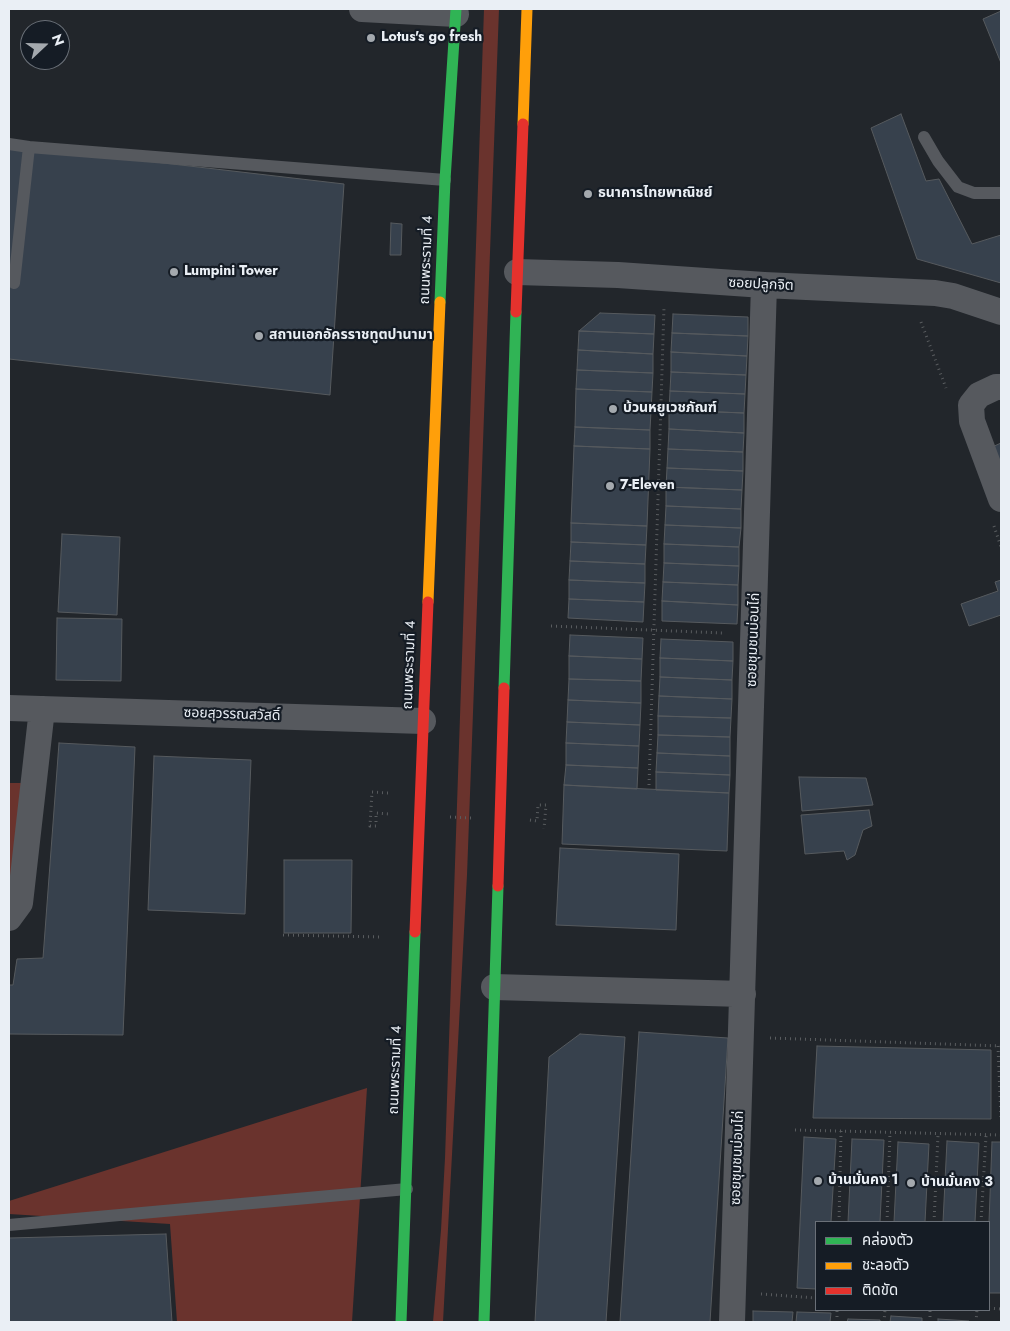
<!DOCTYPE html>
<html>
<head>
<meta charset="utf-8">
<style>
	body { margin:0 }
	#map { position:relative; width:1010px; height:1331px; overflow:hidden; background:#22262b; font-family:Jost,"Noto Sans Thai",sans-serif }
	canvas { display:block }
	.frame { position:absolute; inset:0; border:10px solid #eaeff5; pointer-events:none }
	.legend { position:absolute; left:815px; top:1221px; width:175px; height:90px; box-sizing:border-box; background:#151c25; border:1px solid #6a7078; margin:0; padding:6px 9px; list-style:none; font-size:15px; color:#eaeff5 }
	.legend li { display:flex; align-items:center; gap:10px; height:25px }
	.legend b { width:25px; border:1px solid #6a7078 }
	.north { position:absolute; left:20px; top:20px; width:50px; height:50px; box-sizing:border-box; background:#151c25; border:1px solid #6a7078; border-radius:50%; rotate:69deg; font-size:14px; font-weight:700; line-height:20px; text-align:center; color:#eaeff5 }
	.north::after { content:''; display:block; margin:auto; width:18px; height:22px; background:#a4a9ae; clip-path:polygon(50% 0,100% 100%,50% 72%,0 100%) }
</style>
</head>
<body>
<div id="map">
<canvas width="1010" height="1331"></canvas>
<div class="frame"></div>
<ul class="legend">
<li><b style="height:6px;background:#30b455"></b>คล่องตัว</li>
<li><b style="height:6px;background:#ff9f0a"></b>ชะลอตัว</li>
<li><b style="height:6px;background:#e5322d"></b>ติดขัด</li>
</ul>
<div class="north">N</div>
</div>
<script>
const ctx = document.querySelector('canvas').getContext('2d');
ctx.lineJoin = 'round';
function fill(path, color) { ctx.fillStyle = color; ctx.fill(path, 'evenodd'); }
const shape = rows => new Path2D(rows.map(r => 'M' + r).join(''));
function strokePath(path, color, width, dash) { ctx.strokeStyle = color; ctx.lineWidth = width; ctx.lineCap = dash ? 'butt' : 'round'; ctx.setLineDash(dash || []); ctx.stroke(path); }
function write(font, color, halo, rows, align = 'center') {
  ctx.font = font + ' Jost,"Noto Sans Thai",sans-serif'; ctx.lineWidth = 4.5; ctx.setLineDash([]); ctx.textBaseline = 'middle'; ctx.strokeStyle = halo; ctx.fillStyle = color; for (const [text, x, y, turn = 0] of rows) {
    ctx.save(); ctx.translate(x, y); ctx.rotate((+turn || 0) * Math.PI / 180); ctx.textAlign = isNaN(turn) ? turn : align; if (halo) ctx.strokeText(text, 0, 0); ctx.fillText(text, 0, 0); ctx.restore();
  }
}
fill(shape([
	[484,9,499,9,467,875,443,1322,433,1322,441,1230,445,1158],
	[9,783,22,783,9,901],
	[367,1088,352,1322,177,1322,170,1224,9,1214,9,1201]
]), '#6a332d');
const building = shape([
	[1001,11,1001,63,983,19,1001,11],
	[901,114,926,181,939,179,972,244,1001,235,1001,283,917,259,871,128,901,114],
	[9,145,344,184,330,395,9,359,9,145],
	[391,223,402,224,401,255,390,255,391,223],
	[600,313,655,315,654,334,579,331,600,313],
	[673,314,748,317,748,336,672,333,673,314],
	[579,331,654,334,653,354,578,350,579,331],
	[672,333,748,336,747,356,671,352,672,333],
	[578,350,653,354,653,373,577,370,578,350],
	[671,352,747,356,746,375,671,372,671,352],
	[577,370,653,373,652,392,576,389,577,370],
	[671,372,746,375,745,394,670,391,671,372],
	[576,389,652,392,650,430,575,427,576,389],
	[670,391,745,394,744,413,669,410,670,391],
	[669,410,744,413,744,433,669,429,669,410],
	[575,427,650,430,650,449,574,446,575,427],
	[669,429,744,433,743,452,668,449,669,429],
	[1001,443,1001,475,990,448,1001,443],
	[574,446,650,449,647,526,571,523,574,446],
	[668,449,743,452,743,471,667,468,668,449],
	[667,468,743,471,742,490,666,487,667,468],
	[666,487,742,490,741,509,666,506,666,487],
	[666,506,741,509,741,528,665,525,666,506],
	[571,523,647,526,646,545,571,542,571,523],
	[665,525,741,528,739,547,664,544,665,525],
	[62,534,120,537,117,615,58,612,62,534],
	[571,542,646,545,645,564,570,561,571,542],
	[664,544,739,547,739,566,664,563,664,544],
	[570,561,645,564,645,583,569,580,570,561],
	[664,563,739,566,738,585,663,582,664,563],
	[569,580,645,583,644,602,569,599,569,580],
	[1001,580,1001,615,969,626,961,604,998,591,995,582,1001,580],
	[663,582,738,585,738,605,662,601,663,582],
	[569,599,644,602,643,622,568,618,569,599],
	[662,601,738,605,737,624,662,621,662,601],
	[57,618,122,619,121,681,56,680,57,618],
	[570,635,643,638,642,659,569,656,570,635],
	[661,639,733,642,733,661,660,658,661,639],
	[569,656,642,659,641,681,569,679,569,656],
	[660,658,733,661,732,680,660,677,660,658],
	[660,677,732,680,732,699,659,696,660,677],
	[569,679,641,681,641,703,568,700,569,679],
	[659,696,732,699,731,718,658,716,659,696],
	[568,700,641,703,640,725,567,722,568,700],
	[658,716,731,718,730,737,658,735,658,716],
	[567,722,640,725,639,746,566,743,567,722],
	[658,735,730,737,730,756,657,753,658,735],
	[59,743,135,747,123,1035,9,1034,9,985,13,985,17,959,43,958,59,743],
	[566,743,639,746,638,768,566,765,566,743],
	[657,753,730,756,730,775,656,772,657,753],
	[154,756,251,760,245,914,148,910,154,756],
	[566,765,638,768,637,789,564,785,566,765],
	[656,772,730,775,729,793,656,790,656,772],
	[799,777,866,778,873,805,802,811,799,777],
	[564,785,729,793,727,851,562,844,564,785],
	[869,810,872,826,863,830,855,855,847,860,844,851,805,854,801,815,869,810],
	[560,848,679,854,676,930,556,925,560,848],
	[284,860,352,860,351,933,284,933,284,860],
	[639,1032,728,1038,710,1322,620,1322,639,1032],
	[580,1034,625,1037,606,1322,535,1322,549,1057,580,1034],
	[817,1046,991,1050,991,1119,813,1118,817,1046],
	[804,1137,836,1139,831,1222,816,1222,816,1289,797,1288,804,1137],
	[852,1139,884,1140,880,1222,848,1222,852,1139],
	[947,1141,979,1143,975,1222,943,1222,947,1141],
	[898,1142,929,1144,925,1222,894,1222,898,1142],
	[992,1142,1001,1142,1001,1293,989,1293,989,1222,992,1142],
	[166,1234,172,1322,9,1322,9,1238,166,1234],
	[753,1311,793,1312,792,1322,753,1322,753,1311],
	[797,1312,831,1313,830,1322,796,1322,797,1312],
	[891,1316,922,1318,922,1322,890,1322,891,1316],
	[848,1319,880,1320,880,1322,847,1322,848,1319],
	[938,1319,969,1321,969,1322,938,1322,938,1319]
]);
fill(building, '#37414d');
strokePath(building, '#565a5e', 1);
strokePath(shape([
	[921,322,946,388],
	[994,526,1001,547],
	[551,626,723,633],
	[649,785,664,307],
	[388,793,372,792,370,826,376,826,376,813,389,814],
	[450,817,471,818],
	[530,820,537,821,538,805,546,805,544,829],
	[283,935,382,937],
	[770,1038,1001,1046],
	[998,1046,1001,1120],
	[795,1130,1001,1135],
	[839,1222,841,1131],
	[887,1222,890,1133],
	[934,1222,938,1135],
	[981,1222,986,1136],
	[761,1294,816,1298],
	[989,1308,1001,1309],
	[837,1322,837,1310],
	[884,1322,885,1310],
	[930,1322,930,1310],
	[976,1322,977,1310]
]), '#595c5f', 3, [1, 4]);
strokePath(shape([
	[924,137,938,161,958,187,974,193,1001,193],
	[9,144,29,147],
	[14,283,29,147,445,180],
	[9,1225,407,1189]
]), '#56595e', 12);
strokePath(shape([
	[362,9,456,14],
	[517,272,618,275,764,285,935,293,953,296,1001,312],
	[1001,387,996,387,979,395,971,405,972,421,1001,499],
	[9,708,423,721],
	[9,918,20,903,42,709],
	[494,987,743,994],
	[732,1322,764,285]
]), '#56595e', 26);
strokePath(shape([
	[440,302,445,180,456,9],
	[504,688,516,312],
	[401,1322,415,932],
	[484,1322,498,886]
]), '#30b455', 11);
strokePath(shape([
	[523,124,527,9],
	[428,602,440,302]
]), '#ff9f0a', 11);
strokePath(shape([
	[516,312,523,124],
	[498,886,504,688],
	[415,932,428,602]
]), '#e5322d', 11);
for (const [x, y, r, color] of [
	[371,38,5,"#a4a9ae"],
	[588,194,5,"#a4a9ae"],
	[174,272,5,"#a4a9ae"],
	[259,336,5,"#a4a9ae"],
	[613,409,5,"#a4a9ae"],
	[610,486,5,"#a4a9ae"],
	[818,1181,5,"#a4a9ae"],
	[911,1183,5,"#a4a9ae"]
]) { const dot = new Path2D(); dot.arc(x, y, r, 0, 2 * Math.PI); ctx.fillStyle = color; ctx.fill(dot); strokePath(dot, '#151c25', 2); }
write('bold 14px', '#eaeff5', '#151c25', [
	["Lotus's go fresh",381,38],
	["ธนาคารไทยพาณิชย์",598,194],
	["Lumpini Tower",184,272],
	["สถานเอกอัครราชทูตปานามา",269,336],
	["บ้วนหยูเวชภัณฑ์",623,409],
	["7-Eleven",620,486],
	["บ้านมั่นคง 1",828,1181],
	["บ้านมั่นคง 3",921,1183]
], 'left');
write('14px', '#eaeff5', '#151c25', [
	["ถนนพระรามที่ 4",427,260,-88],
	["ซอยปลูกจิต",761,285,3],
	["ซอยชุมชนบ่อนไก่",754,640,-88],
	["ถนนพระรามที่ 4",410,665,-88],
	["ซอยสุวรรณสวัสดิ์",232,715,2],
	["ถนนพระรามที่ 4",396,1070,-88],
	["ซอยชุมชนบ่อนไก่",738,1158,-88]
]);
</script>
</body>
</html>
